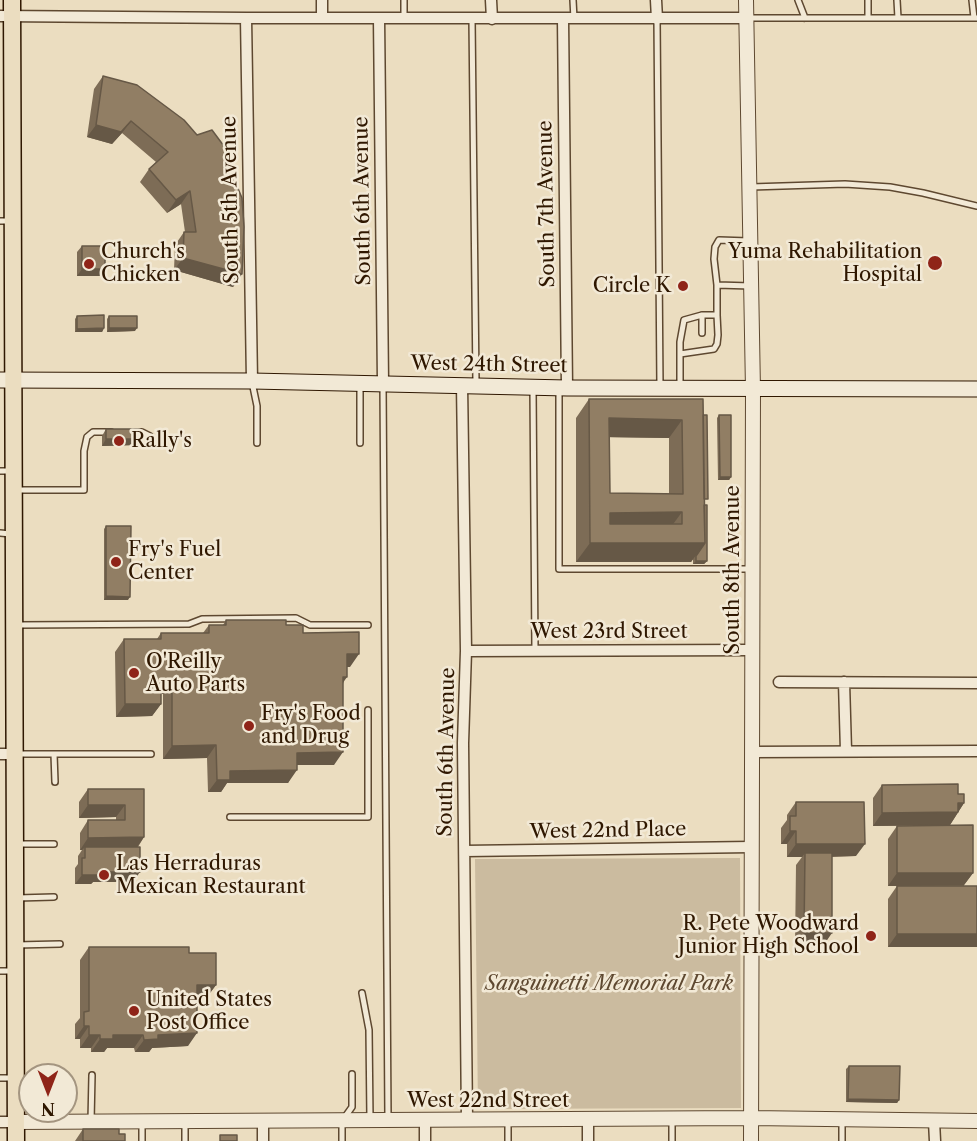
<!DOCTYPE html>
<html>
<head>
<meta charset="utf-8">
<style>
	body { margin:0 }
	#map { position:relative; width:977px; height:1141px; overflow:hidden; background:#ebddc0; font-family:"Libre Caslon Text",serif }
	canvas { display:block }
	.north { position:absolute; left:18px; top:1063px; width:60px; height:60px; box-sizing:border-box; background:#f2e9d6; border:2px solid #a49580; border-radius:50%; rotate:180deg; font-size:16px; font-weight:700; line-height:24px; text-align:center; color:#2f1700 }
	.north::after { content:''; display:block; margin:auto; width:21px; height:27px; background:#8f2418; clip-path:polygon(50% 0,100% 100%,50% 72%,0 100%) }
</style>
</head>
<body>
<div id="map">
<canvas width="977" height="1141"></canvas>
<div class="north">N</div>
</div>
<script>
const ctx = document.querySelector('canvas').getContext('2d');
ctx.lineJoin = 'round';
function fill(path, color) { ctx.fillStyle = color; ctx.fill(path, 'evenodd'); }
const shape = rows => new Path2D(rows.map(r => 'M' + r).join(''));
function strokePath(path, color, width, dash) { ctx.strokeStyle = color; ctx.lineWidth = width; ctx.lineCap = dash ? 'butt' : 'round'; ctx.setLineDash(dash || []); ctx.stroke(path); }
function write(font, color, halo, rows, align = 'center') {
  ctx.font = font + ' "Libre Caslon Text",serif'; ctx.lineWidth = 5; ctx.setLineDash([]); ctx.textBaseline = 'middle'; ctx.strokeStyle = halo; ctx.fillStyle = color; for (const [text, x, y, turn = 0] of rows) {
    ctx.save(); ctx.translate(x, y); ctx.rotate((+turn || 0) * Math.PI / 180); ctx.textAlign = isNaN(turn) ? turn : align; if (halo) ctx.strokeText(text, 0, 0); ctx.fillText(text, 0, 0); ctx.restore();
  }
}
fill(shape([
	[740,858,741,1108,478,1109,475,859]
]), '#cbbb9f');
const service = shape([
	[404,0,404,18],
	[573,0,574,19],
	[798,0,805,18],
	[868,0,868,18],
	[897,0,898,18],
	[972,0,974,18],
	[748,18,977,18],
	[472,19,476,383],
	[657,19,660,387],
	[751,187,845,184,890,187,923,193,977,206],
	[0,221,12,221],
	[717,285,714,259,715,247,719,240,749,241],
	[702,315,702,333],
	[680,354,714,349,717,344,718,335,717,315],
	[252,382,257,406,257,443],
	[383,385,388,1119],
	[680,387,680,342,684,320,702,315,717,315,717,285,751,286],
	[533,389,535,651],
	[559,390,559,569,751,569],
	[136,432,142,432,150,436,153,443],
	[360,443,360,385],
	[0,471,11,471],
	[15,490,84,490,84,451,87,437,93,432,111,432],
	[0,533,11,534],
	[18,625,189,624,202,619,296,618,310,625,368,625],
	[18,754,151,754],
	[54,754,55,782],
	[230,817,368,817,368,710],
	[17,844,54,844],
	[17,898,54,897],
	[16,945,60,944],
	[0,971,14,971],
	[362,993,369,1030,370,1119],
	[0,1078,13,1078],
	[672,1120,672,1141],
	[842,1120,842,1141],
	[91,1121,92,1075],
	[142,1122,142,1141],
	[185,1122,185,1141],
	[508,1122,508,1141],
	[342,1141,342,1121,352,1107,352,1074]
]);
const minor = shape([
	[322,0,322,18],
	[491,0,492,19],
	[656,0,657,19],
	[0,16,246,18,746,18],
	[246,18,252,381],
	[379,18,383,383],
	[563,19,567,388],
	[462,385,466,651,463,743,467,1120],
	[466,651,752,650],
	[779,682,977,683],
	[844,682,846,751],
	[752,752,977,751],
	[0,754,14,754],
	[465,851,751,847],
	[263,1120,263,1141],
	[588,1120,588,1141],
	[425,1121,425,1141],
	[934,1121,935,1141],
	[0,1122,16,1122]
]);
const tertiary = shape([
	[746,0,753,390,751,1141],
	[16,1122,751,1118,977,1121]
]);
const secondary = shape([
	[0,380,252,381,567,388,977,389]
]);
const primary = shape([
	[12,0,16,1141]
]);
strokePath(service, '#5e4830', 8);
strokePath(minor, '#5e4830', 13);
strokePath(tertiary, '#5e4830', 16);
strokePath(secondary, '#2f1700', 17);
strokePath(primary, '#2f1700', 19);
strokePath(service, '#f2e9d6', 5);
strokePath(minor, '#f2e9d6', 10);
strokePath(tertiary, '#f2e9d6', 14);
strokePath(secondary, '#f2e9d6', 15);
strokePath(primary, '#ebddc0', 16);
fill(shape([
	[103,76,197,135,229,170,242,274,233,287,174,270,175,245,184,232,185,232,181,204,167,213,140,182,149,169,156,162,122,133,112,144,87,137,94,89],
	[82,246,100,276,77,276,77,252],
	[77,316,104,328,102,332,75,332,75,319],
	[109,316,135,331,107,332,107,319],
	[589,399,703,399,705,503,704,503,707,561,704,564,693,564,693,559,691,562,576,562,576,418],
	[609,437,669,438,669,494,610,493],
	[719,415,731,477,729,480,718,480,717,418],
	[106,429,136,445,102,446,102,436],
	[106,526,128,600,104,600,104,529],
	[226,620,286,625,303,633,350,667,347,667,343,684,334,765,297,765,288,783,227,783,221,792,208,792,207,758,163,759,163,694,161,694,161,704,152,716,116,717,115,652,124,639,157,639,161,633,203,633,209,625,223,625],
	[882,785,958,794,964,803,950,825,873,826,873,798],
	[88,789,144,789,144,837,138,847,133,882,93,882,91,884,75,884,75,868,78,864,78,856,82,850,80,850,80,833,88,820,116,820,116,817,79,818,79,802],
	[796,802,856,856,832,857,823,946,795,946,796,865,802,857,787,857,787,844,781,844,781,828,787,820,787,815],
	[897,826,973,873,964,885,977,947,888,947,888,899,897,886,888,886,888,839],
	[89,947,189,953,216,985,207,997,197,997,188,1046,152,1048,149,1052,135,1052,134,1048,107,1048,104,1052,91,1052,91,1048,80,1048,80,1039,75,1039,75,1024,80,1018,80,960],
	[849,1066,899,1100,897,1103,846,1102,846,1069],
	[83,1129,119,1134,125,1141,75,1141]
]), '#7d6c56');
fill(shape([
	[131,121,122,133,112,144,87,137,96,125],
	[190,191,181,204,167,213,176,200],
	[183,258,242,274,233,287,174,270],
	[82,269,105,269,100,276,77,276],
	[104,328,102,332,75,332,77,329],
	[109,328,137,328,135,331,107,332],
	[609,418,682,420,669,438,596,437],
	[106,439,141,439,136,445,102,446],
	[720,477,731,477,729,480,718,480],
	[682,512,668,531,597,532,610,513],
	[590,543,705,543,691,562,576,562],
	[696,561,707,561,704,564,693,564],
	[106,596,130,597,128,600,104,600],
	[347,654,359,654,350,667,338,667],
	[343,677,347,677,338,690],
	[161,681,172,681,163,694,152,694],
	[125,704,161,704,152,716,116,717],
	[216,745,207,758,163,759,172,746],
	[343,752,334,765,288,765,297,753],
	[297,770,288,783,227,783,221,792,208,792,217,780,230,771],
	[958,803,964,803,950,825,873,826,882,813],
	[88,805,125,805,116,817,79,818],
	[790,831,796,831,787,844,781,844],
	[144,837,135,850,85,847,82,850,80,850,88,838],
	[796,844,865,844,856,856,805,857,805,853,802,857,787,857],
	[98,872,140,872,133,882,93,882,91,884,75,884,82,875],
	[897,873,973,873,964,885,888,886],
	[804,933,832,933,823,946,795,946],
	[897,934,977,934,977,947,888,947],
	[197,985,216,985,207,997,188,997],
	[84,1026,89,1026,80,1039,75,1039],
	[197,1033,188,1046,152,1048,149,1052,135,1052,144,1040,158,1035],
	[89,1035,100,1035,91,1048,80,1048],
	[113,1035,143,1035,134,1048,107,1048,104,1052,91,1052,100,1039],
	[848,1099,899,1100,897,1103,846,1102]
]), '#665846');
const building = shape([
	[103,76,137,85,184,120,197,135,212,130,235,161,229,167,242,198,244,227,242,274,183,258,184,232,196,232,190,191,176,200,149,169,168,152,131,121,121,132,96,125,103,76],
	[82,246,105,246,105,269,82,269,82,246],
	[104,315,104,328,77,329,77,316,104,315],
	[109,316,137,316,137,328,109,328,109,316],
	[589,399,703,399,705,543,590,543,589,399],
	[609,418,682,420,683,494,610,493,609,418],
	[682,512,682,524,610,524,610,513,682,512],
	[703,415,707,415,708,499,704,499,703,415],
	[719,415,731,415,731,477,720,477,719,415],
	[106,429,140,429,141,439,106,439,106,429],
	[704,505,707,505,707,561,696,561,696,556,705,543,704,505],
	[106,526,131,526,130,597,106,596,106,526],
	[226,620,286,620,286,625,303,625,303,633,359,632,359,654,347,654,347,677,343,677,343,752,297,753,297,770,230,771,230,780,217,780,216,745,172,746,172,681,161,681,161,704,125,704,124,639,161,639,161,633,209,633,209,625,226,625,226,620],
	[958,784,958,794,964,794,964,803,958,803,958,812,882,813,882,785,958,784],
	[88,789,144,789,144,837,88,838,88,820,125,820,125,805,88,805,88,789],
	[796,802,864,802,865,844,796,844,796,831,790,831,790,816,796,816,796,802],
	[973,825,973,873,897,873,897,826,973,825],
	[85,847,140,847,140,872,98,872,98,875,82,875,82,858,85,858,85,847],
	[805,853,832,853,832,933,804,933,805,853],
	[897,886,977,886,977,934,897,934,897,886],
	[89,947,189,947,189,953,216,953,216,985,197,985,197,1033,158,1035,158,1039,144,1040,143,1035,113,1035,113,1039,100,1039,100,1035,89,1035,89,1026,84,1026,84,1012,89,1011,89,947],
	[849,1066,900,1066,899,1100,848,1099,849,1066],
	[83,1129,119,1129,119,1134,125,1134,125,1141,83,1141,83,1129],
	[220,1135,237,1135,237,1141,220,1141,220,1135]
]);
fill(building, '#917e64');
strokePath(building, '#665846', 1.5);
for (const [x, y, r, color] of [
	[935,263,8,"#8f2418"],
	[89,264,6,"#8f2418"],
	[683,286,6,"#8f2418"],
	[119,441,6,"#8f2418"],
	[116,562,6,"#8f2418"],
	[134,673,6,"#8f2418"],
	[249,726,6,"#8f2418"],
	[104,875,6,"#8f2418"],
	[871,936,6,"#8f2418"],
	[134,1011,6,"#8f2418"]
]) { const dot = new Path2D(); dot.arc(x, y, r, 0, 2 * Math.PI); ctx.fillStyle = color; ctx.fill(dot); strokePath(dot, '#f2e9d6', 2); }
write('20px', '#2f1700', '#f2e9d6', [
	["South 5th Avenue",231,200,-91],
	["South 6th Avenue",363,201,-91],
	["South 7th Avenue",547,204,-91],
	["West 24th Street",489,365,1],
	["South 8th Avenue",733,570,-90],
	["West 23rd Street",609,632],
	["South 6th Avenue",447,752,-89],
	["West 22nd Place",608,831,-1],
	["West 22nd Street",488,1101]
]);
write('20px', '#2f1700', '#f2e9d6', [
	["Church's",101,252],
	["Chicken",101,275],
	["Yuma Rehabilitation",922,252,"right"],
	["Hospital",922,275,"right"],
	["Circle K",671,286,"right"],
	["Rally's",131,441],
	["Fry's Fuel",128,550],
	["Center",128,573],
	["O'Reilly",146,662],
	["Auto Parts",146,685],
	["Fry's Food",261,714],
	["and Drug",261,737],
	["Las Herraduras",116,864],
	["Mexican Restaurant",116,887],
	["R. Pete Woodward",859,924,"right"],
	["Junior High School",859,947,"right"],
	["United States",146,1000],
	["Post Office",146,1023]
], 'left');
write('italic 20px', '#5e4830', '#f2e9d6', [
	["Sanguinetti Memorial Park",609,984]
]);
</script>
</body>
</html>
